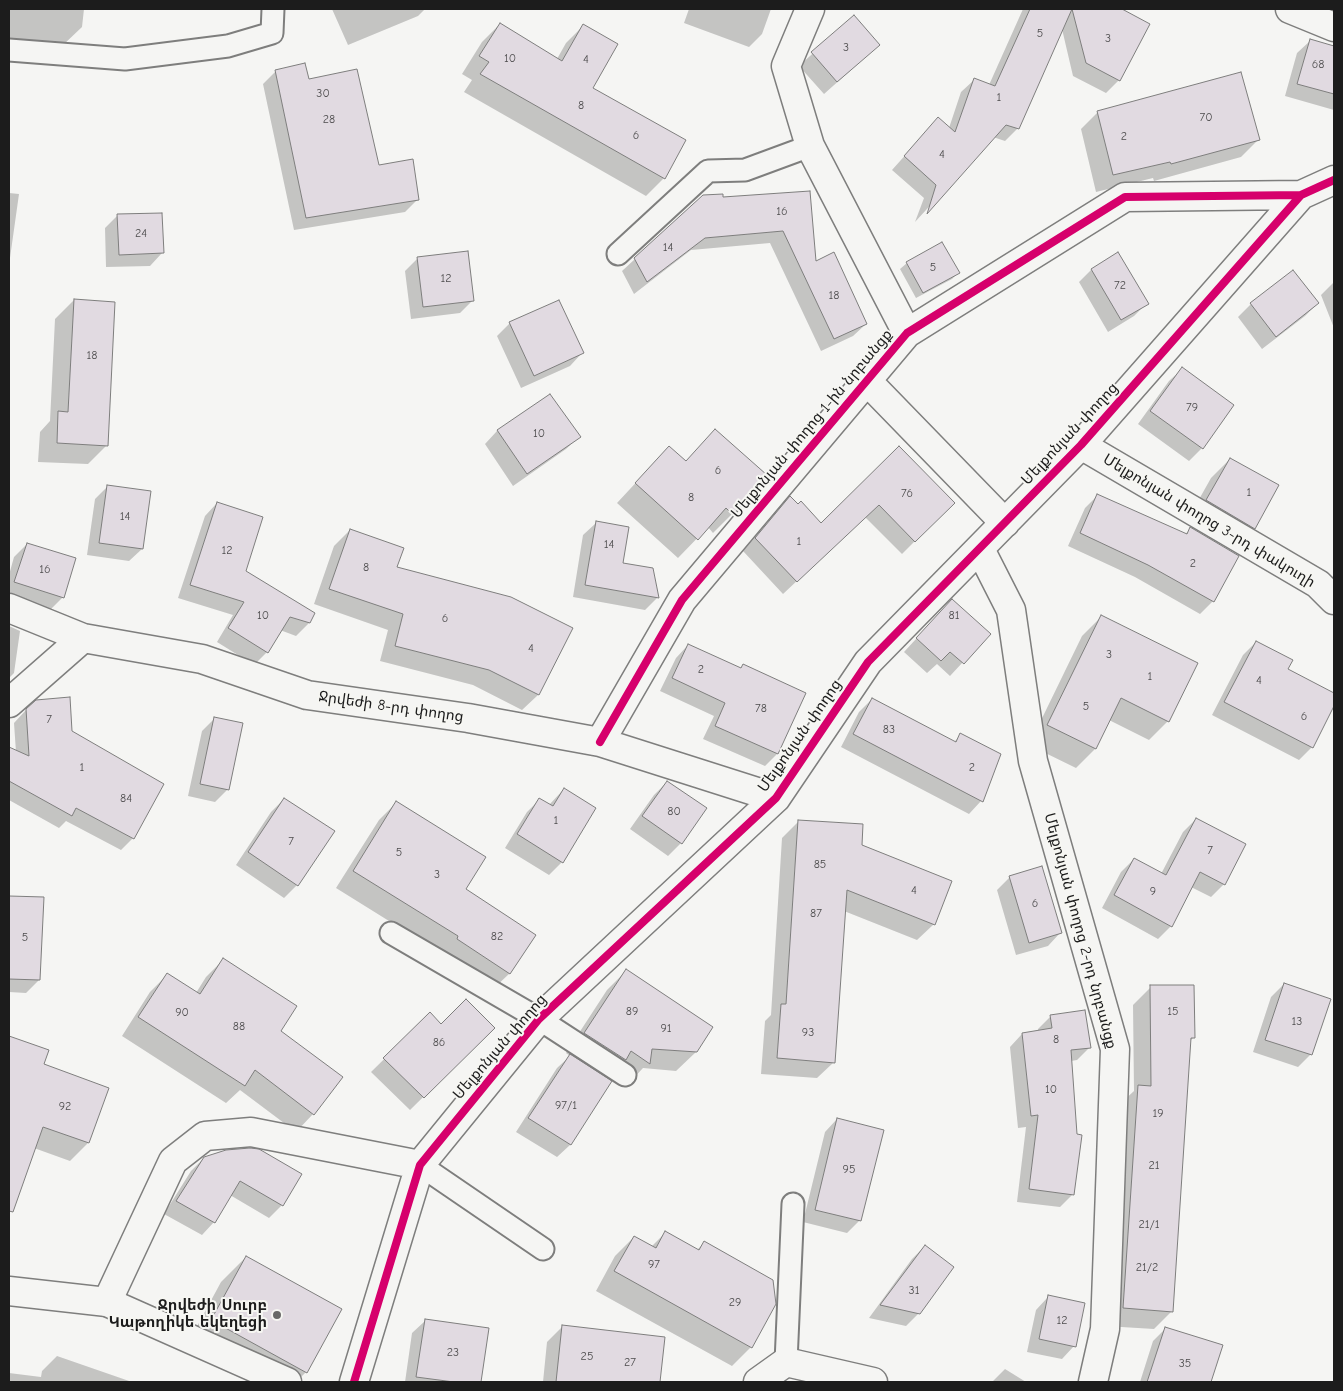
<!DOCTYPE html>
<html>
<head>
<meta charset="utf-8">
<style>
	body { margin:0 }
	#map { position:relative; width:1343px; height:1391px; overflow:hidden; background:#f5f5f3; font-family:"Comic Neue",sans-serif }
	canvas { display:block }
	.frame { position:absolute; inset:0; border:10px solid #1c1c1c; pointer-events:none }
</style>
</head>
<body>
<div id="map">
<canvas width="1343" height="1391"></canvas>
<div class="frame"></div>
</div>
<script>
const ctx = document.querySelector('canvas').getContext('2d');
ctx.lineJoin = 'round';
function fill(path, color) { ctx.fillStyle = color; ctx.fill(path, 'evenodd'); }
const shape = rows => new Path2D(rows.map(r => 'M' + r).join(''));
function strokePath(path, color, width, dash) { ctx.strokeStyle = color; ctx.lineWidth = width; ctx.lineCap = dash ? 'butt' : 'round'; ctx.setLineDash(dash || []); ctx.stroke(path); }
function write(font, color, halo, rows, align = 'center') {
  ctx.font = font + ' "Comic Neue","Noto Sans Armenian",sans-serif'; ctx.lineWidth = 4; ctx.setLineDash([]); ctx.textBaseline = 'middle'; ctx.strokeStyle = halo; ctx.fillStyle = color; for (const [text, x, y, turn = 0] of rows) {
    ctx.save(); ctx.translate(x, y); ctx.rotate((+turn || 0) * Math.PI / 180); ctx.textAlign = isNaN(turn) ? turn : align; if (halo) ctx.strokeText(text, 0, 0); ctx.fillText(text, 0, 0); ctx.restore();
  }
}
fill(shape([
	[9,9,84,9,82,27,62,46,9,38],
	[332,9,425,9,418,16,348,45],
	[689,9,771,9,762,34,749,47,684,23],
	[1023,9,1119,9,1148,24,1119,80,1106,93,1073,76,1062,29,1018,128,1005,141,993,137,915,222,924,198,892,170,926,132,949,128,961,92,974,80,989,85],
	[854,16,879,45,824,94,799,66],
	[500,24,557,59,566,43,583,26,591,88,664,178,646,196,464,92,472,80,462,74,482,42],
	[1310,41,1334,47,1334,110,1285,96,1297,53],
	[276,71,308,81,378,166,418,199,405,212,294,230,263,84],
	[1098,112,1258,140,1241,157,1154,181,1153,178,1096,192,1081,129],
	[809,192,815,263,866,324,853,336,821,351,770,243,691,250,634,294,622,271,635,259,722,198],
	[9,193,19,194,9,265],
	[118,215,162,253,150,266,106,267,105,228],
	[942,244,958,273,952,279,916,298,900,269,907,263],
	[1118,254,1147,303,1134,316,1108,332,1079,282,1091,270],
	[418,258,473,300,460,313,411,319,405,271],
	[1334,282,1334,328,1321,295],
	[74,300,107,445,88,464,38,462,40,432,50,421,55,319],
	[1318,303,1305,316,1262,349,1238,317,1251,304],
	[510,323,582,353,570,366,521,388,497,336],
	[1182,369,1202,448,1189,461,1138,424,1169,381],
	[550,395,579,437,566,449,513,486,485,444,497,431],
	[715,431,732,514,713,533,708,527,678,558,617,503,669,447,685,462],
	[899,448,953,503,902,554,865,517,783,594,743,551,790,498,821,525],
	[1230,459,1254,528,1235,547,1188,519,1211,478],
	[108,486,142,549,129,561,87,555,95,499],
	[1097,496,1185,534,1191,529,1213,601,1200,614,1135,577,1068,546,1085,508],
	[217,503,244,571,313,614,309,623,296,636,280,630,267,652,254,665,217,642,233,615,178,598,205,516],
	[596,523,621,564,658,597,645,610,573,597,583,535],
	[350,530,395,568,571,629,538,695,522,710,473,685,380,661,388,630,314,604,334,546],
	[27,544,63,597,50,610,9,597,9,575,14,557],
	[940,613,989,634,950,676,937,664,927,673,904,652],
	[1101,617,1168,721,1149,740,1109,720,1095,749,1076,768,1029,745,1082,636],
	[9,626,20,631,14,673,9,678],
	[1256,642,1286,669,1334,695,1334,704,1312,747,1299,760,1212,715,1243,655],
	[688,645,740,669,744,665,777,754,765,766,703,739,714,716,660,691,676,658],
	[872,699,954,742,961,735,981,801,969,814,841,747,859,712],
	[26,710,71,732,133,838,121,850,66,821,59,828,9,800,9,749,16,752,14,723],
	[215,718,228,789,215,802,188,796,202,731],
	[667,782,681,843,668,856,630,829,654,795],
	[564,789,562,862,549,875,505,848,527,812,539,800,549,805],
	[284,799,297,885,284,898,236,865,271,812],
	[396,803,510,973,492,990,442,954,336,888,379,820],
	[1196,819,1224,884,1211,897,1191,887,1171,926,1158,939,1102,908,1121,872,1134,859,1161,874,1183,832],
	[798,822,860,846,934,924,917,940,844,911,834,1062,817,1078,761,1074,765,1021,771,1015,782,838],
	[1010,877,1060,933,1048,946,1016,955,997,890],
	[9,897,42,898,39,980,26,993,9,992],
	[223,960,280,1031,313,1114,296,1132,240,1090,226,1103,122,1036,150,992,168,974,196,993,206,977],
	[626,971,696,1052,676,1071,643,1068,630,1082,613,1071,605,1079,610,1082,570,1145,557,1157,516,1132,557,1068,570,1056,566,1053,607,990],
	[1284,984,1311,1054,1298,1067,1253,1052,1271,997],
	[1151,987,1194,1037,1190,1041,1172,1311,1154,1329,1105,1326,1120,1104,1134,1091,1133,1005],
	[430,1014,441,1026,493,1028,410,1110,371,1072],
	[1051,1016,1090,1047,1077,1060,1071,1061,1073,1194,1060,1207,1017,1202,1026,1127,1018,1128,1010,1047,1022,1034,1038,1032,1038,1029],
	[9,1038,47,1051,42,1065,88,1143,70,1161,34,1148,11,1182,9,1181],
	[837,1119,860,1220,847,1233,803,1222,825,1132],
	[204,1158,282,1205,269,1218,230,1195,214,1222,202,1235,164,1214,191,1171],
	[666,1232,697,1250,704,1243,775,1304,751,1347,732,1366,596,1291,615,1256,634,1237,652,1246],
	[925,1246,919,1313,906,1326,869,1318,912,1259],
	[246,1257,306,1372,296,1382,187,1345,221,1282],
	[1048,1297,1074,1346,1062,1359,1027,1352,1036,1310],
	[425,1321,487,1329,480,1382,405,1382,412,1333],
	[563,1326,664,1338,659,1382,543,1382,547,1342],
	[1166,1328,1221,1346,1209,1382,1140,1382,1153,1341],
	[57,1356,132,1382,9,1382,9,1373,41,1377,42,1371],
	[1005,1369,1026,1382,992,1382]
]), '#0003');
const building = shape([
	[1030,9,1072,9,1019,129,1006,125,927,214,936,185,904,156,938,117,955,132,974,78,995,86,1030,9],
	[1072,9,1122,9,1150,24,1120,81,1086,63,1072,9],
	[854,15,880,45,837,82,811,52,854,15],
	[500,23,562,61,583,24,618,44,593,88,686,140,665,179,480,74,489,62,479,56,500,23],
	[1310,39,1334,46,1334,94,1297,84,1310,39],
	[305,63,309,79,357,69,379,165,413,159,419,200,306,218,275,70,305,63],
	[1241,72,1260,140,1171,164,1170,162,1113,175,1097,111,1241,72],
	[810,191,816,261,834,252,867,324,834,339,783,231,705,238,647,282,634,258,703,195,723,194,723,197,810,191],
	[162,213,164,253,119,255,117,214,162,213],
	[942,242,960,273,923,293,906,262,942,242],
	[468,251,474,301,423,307,417,257,468,251],
	[1118,252,1149,304,1121,320,1091,269,1118,252],
	[1293,270,1319,303,1276,337,1250,303,1293,270],
	[74,299,115,302,108,446,57,443,58,411,68,412,74,299],
	[559,300,584,353,534,376,509,322,559,300],
	[1182,367,1234,405,1203,449,1150,411,1182,367],
	[550,394,581,437,527,474,497,430,550,394],
	[715,429,767,475,733,515,726,508,698,540,635,483,669,446,686,461,715,429],
	[899,446,955,503,915,542,879,505,797,582,755,538,790,496,798,504,801,501,821,523,899,446],
	[1230,458,1279,485,1255,529,1206,500,1230,458],
	[107,485,151,491,143,549,99,543,107,485],
	[1097,494,1187,534,1190,527,1239,556,1214,602,1148,565,1080,533,1097,494],
	[217,502,263,517,246,571,315,613,310,623,290,617,268,653,228,628,244,602,190,585,217,502],
	[596,521,629,527,623,563,653,568,659,598,585,585,596,521],
	[350,529,404,548,397,567,511,597,573,628,539,695,489,670,395,646,403,614,329,589,350,529],
	[27,543,76,558,64,598,14,582,27,543],
	[952,599,991,634,964,664,950,652,941,661,916,638,952,599],
	[1101,615,1198,663,1169,722,1121,698,1096,749,1047,725,1101,615],
	[1256,641,1293,660,1288,669,1334,693,1334,706,1313,748,1224,702,1256,641],
	[688,644,741,668,743,664,806,693,778,754,715,726,725,703,672,678,688,644],
	[70,697,72,731,164,784,134,839,76,808,72,816,9,781,9,747,29,756,26,709,36,700,70,697],
	[872,698,956,742,960,733,1001,754,983,802,853,734,872,698],
	[214,717,243,723,229,790,200,784,214,717],
	[667,781,707,808,682,844,642,816,667,781],
	[564,788,596,808,563,863,517,834,539,798,553,806,564,788],
	[284,798,335,831,298,886,248,852,284,798],
	[396,801,486,857,466,889,536,935,510,974,457,939,458,936,353,871,396,801],
	[1196,818,1246,844,1225,885,1200,872,1172,927,1114,895,1134,858,1166,875,1196,818],
	[798,820,863,824,862,845,952,881,935,925,847,890,835,1063,777,1058,781,1004,786,1004,798,820],
	[1042,866,1062,933,1029,943,1009,876,1042,866],
	[9,896,44,897,40,980,9,979,9,896],
	[223,958,297,1006,281,1031,343,1077,314,1115,255,1070,245,1086,138,1017,167,973,200,994,223,958],
	[626,969,713,1027,697,1052,652,1049,650,1064,631,1051,626,1060,584,1033,626,969],
	[1284,983,1331,999,1312,1055,1265,1040,1284,983],
	[1150,985,1194,985,1195,1038,1191,1038,1173,1312,1123,1308,1138,1085,1151,1086,1150,985],
	[466,999,495,1028,424,1098,383,1058,430,1012,441,1024,466,999],
	[1085,1010,1091,1048,1071,1050,1077,1134,1082,1135,1074,1195,1029,1189,1038,1115,1031,1116,1022,1033,1052,1028,1050,1015,1085,1010],
	[9,1036,49,1050,44,1064,109,1088,89,1143,43,1127,13,1212,9,1211,9,1036],
	[570,1054,612,1081,571,1145,528,1118,570,1054],
	[837,1118,884,1130,861,1221,815,1210,837,1118],
	[250,1148,259,1149,302,1174,283,1206,240,1181,215,1223,176,1201,204,1157,226,1150,250,1148],
	[665,1231,699,1250,704,1241,773,1280,776,1304,752,1348,614,1271,634,1236,656,1248,665,1231],
	[925,1245,954,1267,920,1314,880,1305,925,1245],
	[246,1256,342,1309,307,1373,211,1320,246,1256],
	[1048,1295,1085,1303,1076,1347,1039,1339,1048,1295],
	[425,1319,489,1328,481,1382,454,1382,416,1377,425,1319],
	[562,1325,665,1337,660,1382,556,1382,562,1325],
	[1165,1327,1223,1345,1211,1382,1147,1382,1165,1327]
]);
fill(building, '#e1dae1');
strokePath(building, '#7e7e7d', 1);
const service = shape([
	[9,50,125,59,228,46,272,33,273,9],
	[618,254,708,171,745,170,810,146],
	[391,933,539,1019,625,1075],
	[420,1165,543,1249],
	[786,1362,793,1204]
]);
const minor = shape([
	[810,9,786,66,810,146,907,333],
	[1290,9,1334,27],
	[867,381,1005,523],
	[1081,445,1318,584,1334,600],
	[980,549,1011,610,1033,761,1115,1049,1105,1329,1093,1382],
	[9,608,83,638,202,659,307,695,468,718,600,742,776,798],
	[9,703,83,638],
	[600,742,682,600,907,333,1125,197,1301,195],
	[107,1302,173,1161,205,1136,251,1132,420,1165],
	[354,1382,420,1165,539,1019,776,798,868,662,1081,445,1301,195,1334,180]
]);
const tertiary = shape([
	[9,1291,107,1302,287,1382],
	[758,1382,786,1362,873,1382]
]);
strokePath(service, '#7e7e7d', 25);
strokePath(minor, '#7e7e7d', 31);
strokePath(tertiary, '#7e7e7d', 31);
strokePath(service, '#f5f5f3', 21);
strokePath(minor, '#f5f5f3', 28);
strokePath(tertiary, '#f5f5f3', 28);
strokePath(shape([
	[600,742,682,600,907,333,1125,197,1301,195],
	[354,1382,420,1165,539,1019,776,798,868,662,1081,445,1301,195,1334,180]
]), '#d6006c', 8);
for (const [x, y, r, color] of [
	[277,1315,5,"#686867"]
]) { const dot = new Path2D(); dot.arc(x, y, r, 0, 2 * Math.PI); ctx.fillStyle = color; ctx.fill(dot); strokePath(dot, '#f6f6f2', 2); }
write('12px', '#4d4c4d', null, [
	["5",1040,34],
	["3",1108,39],
	["3",846,48],
	["10",510,59],
	["4",586,60],
	["68",1318,65],
	["30",323,94],
	["1",999,98],
	["8",581,106],
	["70",1206,118],
	["28",329,120],
	["6",636,136],
	["2",1124,137],
	["4",942,155],
	["16",782,212],
	["24",141,234],
	["14",668,248],
	["5",933,268],
	["12",446,279],
	["72",1120,286],
	["18",834,296],
	["18",92,356],
	["79",1192,408],
	["10",539,434],
	["6",718,471],
	["1",1249,493],
	["76",907,494],
	["8",691,498],
	["14",125,517],
	["1",799,542],
	["14",609,545],
	["12",227,551],
	["2",1193,564],
	["8",366,568],
	["16",45,570],
	["10",263,616],
	["81",954,616],
	["6",445,619],
	["4",531,649],
	["3",1109,655],
	["2",701,670],
	["1",1150,677],
	["4",1259,681],
	["5",1086,707],
	["78",761,709],
	["6",1304,717],
	["7",49,720],
	["83",889,730],
	["1",82,768],
	["2",972,768],
	["84",126,799],
	["80",674,812],
	["1",556,821],
	["7",291,842],
	["7",1210,851],
	["5",399,853],
	["85",820,865],
	["3",437,875],
	["4",914,891],
	["9",1153,892],
	["6",1035,904],
	["87",816,914],
	["82",497,937],
	["5",25,938],
	["89",632,1012],
	["15",1173,1012],
	["90",182,1013],
	["13",1297,1022],
	["88",239,1027],
	["91",666,1029],
	["93",808,1033],
	["8",1056,1040],
	["86",439,1043],
	["10",1051,1090],
	["97/1",566,1106],
	["92",65,1107],
	["19",1158,1114],
	["21",1154,1166],
	["95",849,1170],
	["21/1",1149,1225],
	["97",654,1265],
	["21/2",1147,1268],
	["31",914,1291],
	["29",735,1303],
	["12",1062,1321],
	["23",453,1353],
	["25",587,1357],
	["27",630,1363],
	["35",1185,1364]
]);
write('15px', '#1c1c1c', '#f6f6f2', [
	["Մելքոնյան փողոց 1-ին նրբանցք",812,424,-50],
	["Մելքոնյան փողոց",1070,434,-47],
	["Մելքոնյան փողոց 3-րդ փակուղի",1209,521,31],
	["Ջրվեժի 8-րդ փողոց",391,707,8],
	["Մելքոնյան փողոց",800,736,-55],
	["Մելքոնյան փողոց 2-րդ նրբանցք",1080,931,75],
	["Մելքոնյան փողոց",500,1047,-49]
]);
write('bold 15px', '#1c1c1c', '#f6f6f2', [
	["Ջրվեժի Սուրբ",267,1306],
	["Կաթողիկե եկեղեցի",267,1323]
], 'right');
</script>
</body>
</html>
